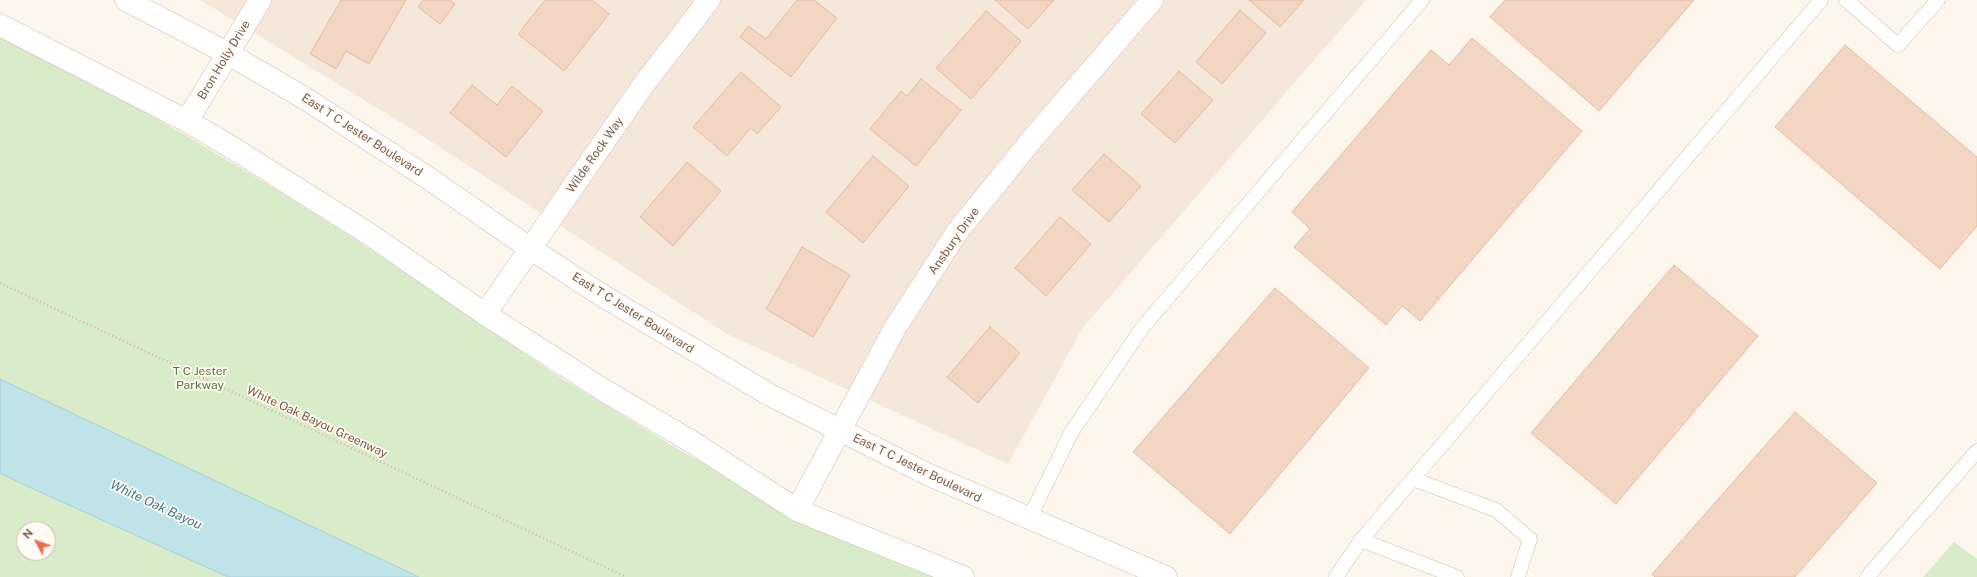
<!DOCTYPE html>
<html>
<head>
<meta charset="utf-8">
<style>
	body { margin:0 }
	#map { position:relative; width:1977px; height:577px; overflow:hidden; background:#fdf6ec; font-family:"Public Sans",sans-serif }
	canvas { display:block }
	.north { position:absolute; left:16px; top:521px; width:40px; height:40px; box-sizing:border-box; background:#fffaf3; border:1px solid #cabbb1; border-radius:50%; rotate:311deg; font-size:11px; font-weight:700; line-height:16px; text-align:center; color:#7a5c4d }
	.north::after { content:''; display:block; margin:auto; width:14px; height:18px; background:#e76f51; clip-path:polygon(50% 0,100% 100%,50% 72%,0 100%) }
</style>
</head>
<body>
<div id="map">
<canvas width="1977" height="577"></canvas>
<div class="north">N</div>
</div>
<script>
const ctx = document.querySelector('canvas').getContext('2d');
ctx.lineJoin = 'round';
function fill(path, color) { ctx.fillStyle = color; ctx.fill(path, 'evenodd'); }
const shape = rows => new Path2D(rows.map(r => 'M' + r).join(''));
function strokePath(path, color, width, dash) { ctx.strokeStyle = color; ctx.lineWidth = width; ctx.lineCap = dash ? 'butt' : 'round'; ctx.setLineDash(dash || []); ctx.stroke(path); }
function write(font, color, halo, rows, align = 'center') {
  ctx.font = font + ' "Public Sans",sans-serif'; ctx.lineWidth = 3.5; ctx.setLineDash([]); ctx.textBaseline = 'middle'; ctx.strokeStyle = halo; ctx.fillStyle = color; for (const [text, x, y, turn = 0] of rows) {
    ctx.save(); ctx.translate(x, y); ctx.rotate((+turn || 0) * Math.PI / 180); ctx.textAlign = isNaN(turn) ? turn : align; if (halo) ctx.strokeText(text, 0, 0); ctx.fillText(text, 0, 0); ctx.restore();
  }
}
fill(shape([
	[200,0,1366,0,1082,329,1008,464,727,334,410,128]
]), '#f5e8da');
fill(shape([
	[0,35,93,83,182,133,269,185,355,239,561,378,678,449,734,480,934,577,0,577],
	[24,529,48,529,48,553,24,553],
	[1954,542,1977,559,1977,577,1923,577]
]), '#d8ecc9');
const water = shape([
	[0,379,419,577,228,577,29,487,0,473,0,379]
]);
fill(water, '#bfe3e8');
strokePath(water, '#a5d3da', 1);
const building = shape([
	[341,0,406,0,369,64,346,51,336,69,310,54,341,0],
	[423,0,450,0,455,4,440,24,418,7,423,0],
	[545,0,592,0,609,14,564,71,518,34,545,0],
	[797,0,814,0,837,18,791,77,740,37,748,26,766,39,797,0],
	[995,0,1054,0,1028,29,995,0],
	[1249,0,1304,0,1280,27,1249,0],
	[1505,0,1694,0,1599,111,1490,17,1505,0],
	[1240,10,1266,33,1222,84,1196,62,1240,10],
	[986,11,1021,41,971,99,936,68,986,11],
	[1472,38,1582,131,1420,321,1402,306,1386,325,1294,247,1310,229,1292,212,1431,50,1449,65,1472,38],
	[1845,45,1977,157,1977,226,1940,269,1775,127,1845,45],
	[1179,71,1213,100,1175,143,1141,114,1179,71],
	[741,72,781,107,757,134,751,128,727,156,693,127,741,72],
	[921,79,961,110,916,166,870,129,901,91,907,96,921,79],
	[472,85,497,105,512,86,543,111,506,157,450,113,472,85],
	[1104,154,1141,186,1109,222,1072,190,1104,154],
	[873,156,909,186,863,243,826,212,873,156],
	[687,162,721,191,673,246,640,217,687,162],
	[1060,217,1091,244,1046,296,1015,268,1060,217],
	[802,247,850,275,813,337,766,309,802,247],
	[1674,265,1758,336,1616,504,1531,433,1674,265],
	[1275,288,1369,368,1230,534,1133,452,1275,288],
	[990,327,1020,353,978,403,947,377,990,327],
	[1795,412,1877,483,1795,577,1655,577,1652,574,1795,412]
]);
fill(building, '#f3d5c3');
strokePath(building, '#e6bba3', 1);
const service = shape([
	[1846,0,1898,45,1938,0],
	[1413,479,1496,510,1530,539,1518,577],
	[1029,519,1071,433,1142,328,1422,0],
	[1361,540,1457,577],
	[1336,577,1361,540,1821,0],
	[1867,577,1977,451]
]);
const minor = shape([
	[187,121,260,0],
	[485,314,644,84,709,0],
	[797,510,895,328,957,232,1034,137,1152,0]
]);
const tertiary = shape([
	[126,0,227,53,306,99,431,180,531,249,603,296,770,395,927,474,1166,577],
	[0,25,187,121,236,150,369,234,485,314,602,389,692,442,797,510,963,577]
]);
strokePath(service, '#d1beb0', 15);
strokePath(minor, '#d1beb0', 23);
strokePath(tertiary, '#d1beb0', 23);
strokePath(shape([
	[0,283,626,577]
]), '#d9b8a5', 2.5, [1, 3]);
strokePath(service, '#fff', 14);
strokePath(minor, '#fff', 22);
strokePath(tertiary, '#fff', 22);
write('12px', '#7a5c4d', '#fffaf3', [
	["Bron Holly Drive",224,60,-59],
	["East T C Jester Boulevard",362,135,33],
	["Wilde Rock Way",595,155,-55],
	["Ansbury Drive",954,241,-55],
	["East T C Jester Boulevard",633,313,32],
	["White Oak Bayou Greenway",317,422,25],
	["East T C Jester Boulevard",917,468,26]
]);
write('12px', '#537a41', '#fffaf3', [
	["T C Jester",200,371],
	["Parkway",200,385]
]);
write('italic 13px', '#437c86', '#fffaf3', [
	["White Oak Bayou",156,505,25]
]);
</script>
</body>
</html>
